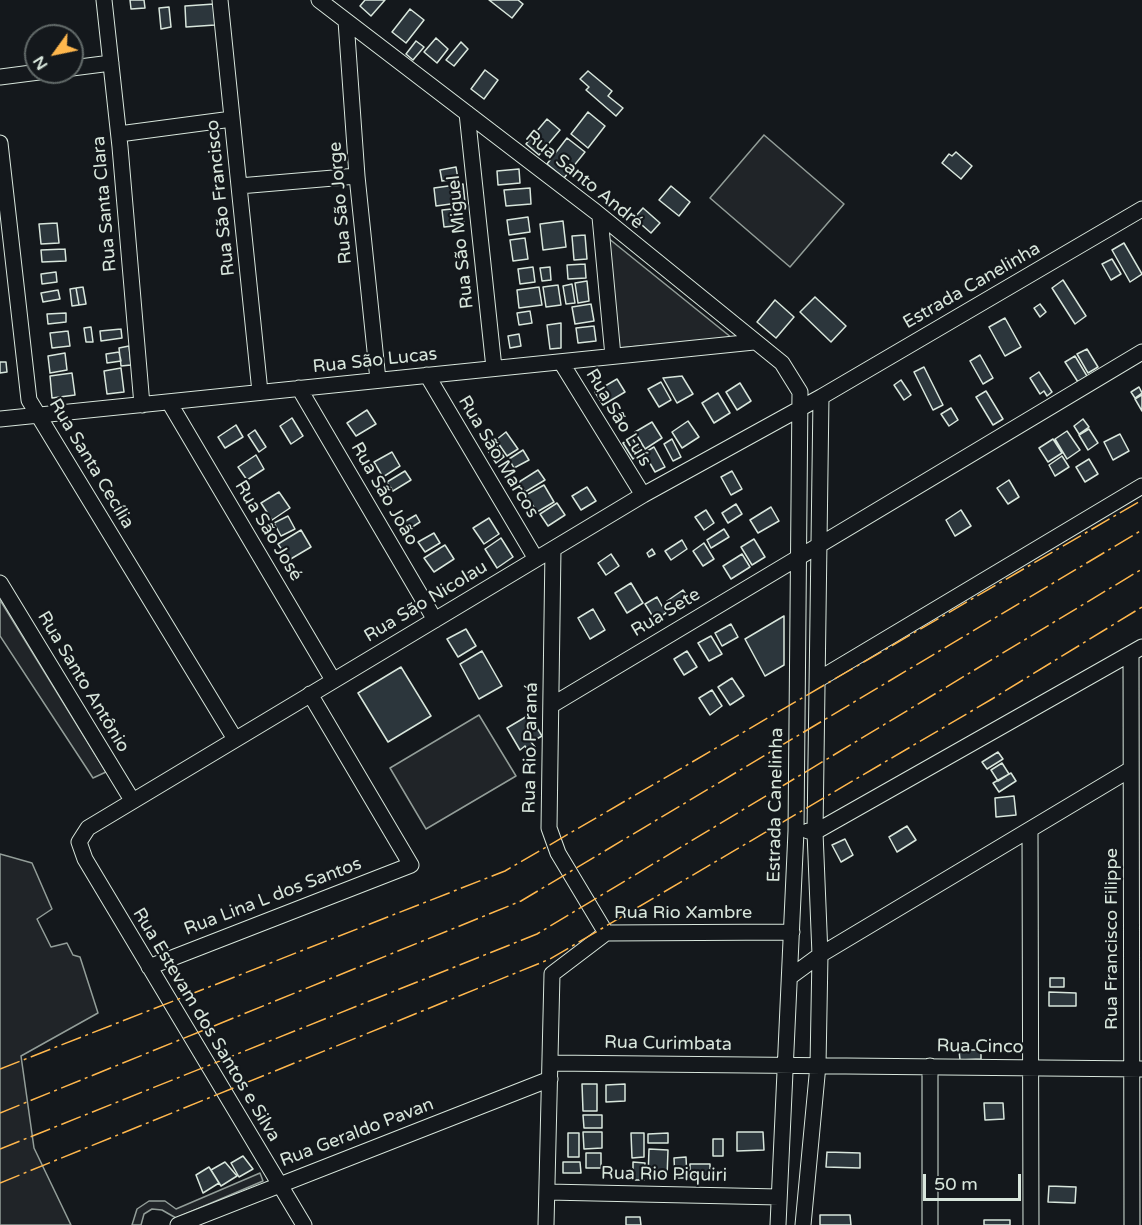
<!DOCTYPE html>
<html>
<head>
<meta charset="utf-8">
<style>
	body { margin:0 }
	#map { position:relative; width:1142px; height:1225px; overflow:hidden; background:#14181c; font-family:"Varela Round",sans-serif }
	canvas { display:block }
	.north { position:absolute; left:24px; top:24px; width:60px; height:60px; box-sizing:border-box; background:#14181c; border:2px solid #626a69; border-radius:50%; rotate:237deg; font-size:16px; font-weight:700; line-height:24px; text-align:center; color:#d8e6dc }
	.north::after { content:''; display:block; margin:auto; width:21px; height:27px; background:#ffb74d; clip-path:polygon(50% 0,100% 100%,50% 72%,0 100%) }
	.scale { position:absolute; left:923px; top:1174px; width:98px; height:27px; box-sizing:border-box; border:3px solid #d8e6dc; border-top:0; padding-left:8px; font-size:18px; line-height:21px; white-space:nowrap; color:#d8e6dc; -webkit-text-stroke:4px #14181c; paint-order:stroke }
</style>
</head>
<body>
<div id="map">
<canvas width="1142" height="1225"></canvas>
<div class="north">N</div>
<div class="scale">50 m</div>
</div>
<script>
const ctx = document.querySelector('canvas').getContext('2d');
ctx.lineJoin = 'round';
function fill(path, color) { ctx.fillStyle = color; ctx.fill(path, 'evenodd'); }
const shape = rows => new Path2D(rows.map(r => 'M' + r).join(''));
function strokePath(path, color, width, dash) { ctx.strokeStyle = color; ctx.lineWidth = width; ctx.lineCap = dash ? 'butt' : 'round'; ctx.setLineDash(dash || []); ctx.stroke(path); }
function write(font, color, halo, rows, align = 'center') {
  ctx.font = font + ' "Varela Round",sans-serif'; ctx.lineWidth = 4.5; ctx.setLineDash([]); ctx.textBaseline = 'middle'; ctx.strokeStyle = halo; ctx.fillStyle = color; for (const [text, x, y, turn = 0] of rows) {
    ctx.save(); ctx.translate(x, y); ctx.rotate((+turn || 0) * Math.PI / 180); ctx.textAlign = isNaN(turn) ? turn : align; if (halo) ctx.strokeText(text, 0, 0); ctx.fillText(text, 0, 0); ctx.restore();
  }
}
const green = shape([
	[764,135,844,204,790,267,710,198,764,135],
	[608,238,732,338,618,348,608,238],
	[0,600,106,772,93,778,0,636,0,600],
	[479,715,516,776,426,829,390,768,479,715],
	[0,854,32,863,52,909,37,919,51,947,67,943,73,955,80,957,98,1013,21,1056,34,1148,71,1225,0,1225,0,854],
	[260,1173,263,1181,176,1218,162,1210,152,1209,144,1214,141,1225,132,1225,137,1209,149,1201,165,1201,176,1209,260,1173]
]);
fill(green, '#202428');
strokePath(green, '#939e99', 1.5);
const building = shape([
	[130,0,144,0,145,8,131,9,130,0],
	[365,0,385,0,371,16,360,6,365,0],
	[489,0,518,0,523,4,512,18,489,0],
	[214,4,215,25,186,27,185,6,214,4],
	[169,7,171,27,161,29,159,8,169,7],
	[410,9,424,20,406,43,392,32,410,9],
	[436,38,448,49,437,63,424,52,436,38],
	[416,41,424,47,413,60,406,54,416,41],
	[461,42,468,49,454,66,446,60,461,42],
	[485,70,498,80,484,99,471,89,485,70],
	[588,71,612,91,608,96,623,108,616,116,586,90,589,87,580,79,588,71],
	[588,112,605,126,588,148,571,134,588,112],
	[547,119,560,130,539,155,526,144,547,119],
	[567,138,585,152,564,178,547,164,567,138],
	[956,152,972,166,961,179,942,163,949,154,952,156,956,152],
	[456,167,458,179,442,181,440,170,456,167],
	[519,169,520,183,498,185,497,171,519,169],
	[463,184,465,202,436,206,434,188,463,184],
	[671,186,690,202,679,216,659,200,671,186],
	[530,188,531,204,506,206,504,190,530,188],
	[462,208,464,225,444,227,442,210,462,208],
	[643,208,660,223,651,233,634,218,643,208],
	[528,217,530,232,509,235,507,220,528,217],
	[563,221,566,247,543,250,540,224,563,221],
	[57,223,59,243,41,244,39,224,57,223],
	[585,235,587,259,574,260,572,236,585,235],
	[525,238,528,259,513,261,510,240,525,238],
	[1124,243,1142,274,1130,282,1112,250,1124,243],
	[65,249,66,261,42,262,41,250,65,249],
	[1112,259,1121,274,1111,280,1102,264,1112,259],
	[585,264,586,278,568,279,567,265,585,264],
	[533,267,535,282,520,284,518,269,533,267],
	[550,267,551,280,542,281,540,268,550,267],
	[56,272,57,282,42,284,41,274,56,272],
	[1063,280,1086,316,1075,324,1052,288,1063,280],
	[587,281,589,301,578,303,575,283,587,281],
	[572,284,575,303,566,304,563,286,572,284],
	[558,285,561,305,546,307,543,287,558,285],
	[83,287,86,304,79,305,76,288,83,287],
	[539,287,542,305,519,308,517,290,539,287],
	[76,288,79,305,72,306,70,289,76,288],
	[58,290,60,299,43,302,41,293,58,290],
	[815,297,846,326,831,342,800,312,815,297],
	[775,300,794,317,776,338,757,322,775,300],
	[591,304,594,321,575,324,572,307,591,304],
	[1040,304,1046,312,1040,317,1034,308,1040,304],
	[530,311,532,323,519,325,517,313,530,311],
	[66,313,66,322,48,324,47,314,66,313],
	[1005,318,1021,347,1005,356,989,327,1005,318],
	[561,323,561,348,550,349,547,325,561,323],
	[594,326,596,341,578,343,576,328,594,326],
	[91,327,93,342,86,342,84,328,91,327],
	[121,329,122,338,101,341,100,331,121,329],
	[68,331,70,346,52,348,50,333,68,331],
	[519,334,521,346,510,348,508,336,519,334],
	[129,346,131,365,121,366,119,348,129,346],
	[1087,349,1098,367,1088,373,1077,354,1087,349],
	[119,352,121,361,107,363,106,354,119,352],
	[65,353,67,370,50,373,48,356,65,353],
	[980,355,993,378,983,384,970,361,980,355],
	[1075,356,1087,376,1078,382,1065,362,1075,356],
	[0,362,6,362,7,372,0,373,0,362],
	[924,367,943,405,933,410,914,372,924,367],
	[121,368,124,392,107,394,104,371,121,368],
	[1039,372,1052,392,1047,396,1044,391,1040,394,1030,378,1039,372],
	[72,373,75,395,52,398,50,376,72,373],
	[682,376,693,394,677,403,663,378,682,376],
	[617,379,625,392,603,405,595,392,617,379],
	[901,380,911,395,904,400,894,385,901,380],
	[661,382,671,400,659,407,648,389,661,382],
	[740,383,751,401,737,410,726,392,740,383],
	[1139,387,1142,393,1135,398,1131,392,1139,387],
	[986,391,1003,419,993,425,976,397,986,391],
	[718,393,730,413,714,423,702,403,718,393],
	[1142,395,1142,411,1135,399,1142,395],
	[951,408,958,420,949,426,941,414,951,408],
	[367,410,376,424,356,436,347,423,367,410],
	[292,418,303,436,291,444,280,426,292,418],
	[1083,419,1089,427,1079,434,1074,426,1083,419],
	[688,421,699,437,682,448,672,432,688,421],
	[652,422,662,438,645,449,635,432,652,422],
	[236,425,243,437,225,448,218,437,236,425],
	[1089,429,1098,443,1088,450,1079,435,1089,429],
	[255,430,266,447,259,452,248,435,255,430],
	[1067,431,1080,450,1067,459,1055,439,1067,431],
	[506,432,518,449,507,456,496,440,506,432],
	[1120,434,1129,451,1113,460,1104,442,1120,434],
	[632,438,642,453,633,459,623,443,632,438],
	[672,439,681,457,673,461,664,444,672,439],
	[1053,439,1062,453,1048,462,1039,448,1053,439],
	[493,440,504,457,496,463,485,446,493,440],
	[654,447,665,467,655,472,644,453,654,447],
	[523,450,529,460,514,468,509,459,523,450],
	[392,452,400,466,383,477,374,462,392,452],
	[256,455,264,469,247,480,238,467,256,455],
	[1062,456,1069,467,1055,476,1049,465,1062,456],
	[1089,459,1098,474,1085,482,1076,467,1089,459],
	[538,470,545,480,525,492,519,482,538,470],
	[405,471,411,480,393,491,387,482,405,471],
	[732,471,742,489,731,495,721,477,732,471],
	[1009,480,1019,497,1008,504,997,488,1009,480],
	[544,485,554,502,537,512,526,495,544,485],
	[587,487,596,501,581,510,572,496,587,487],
	[279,492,290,508,272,520,261,503,279,492],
	[557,503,565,515,548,526,540,514,557,503],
	[736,504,742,514,728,523,722,513,736,504],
	[771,507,779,521,758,533,750,520,771,507],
	[706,510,714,523,704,530,695,517,706,510],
	[961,510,971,526,955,536,946,520,961,510],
	[416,515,420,522,409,529,404,522,416,515],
	[288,516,295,529,281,536,274,523,288,516],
	[489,518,499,534,484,544,473,528,489,518],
	[724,529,729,537,711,548,707,540,724,529],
	[301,530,311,547,289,560,278,544,301,530],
	[434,533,440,543,425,552,418,542,434,533],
	[501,538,513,557,497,568,485,549,501,538],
	[754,539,765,557,752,565,741,547,754,539],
	[682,540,687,549,671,560,665,551,682,540],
	[704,543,714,559,703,566,693,551,704,543],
	[445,545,454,559,434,572,424,558,445,545],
	[652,549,655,554,649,557,647,553,652,549],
	[611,554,619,566,606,575,598,563,611,554],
	[742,554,750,567,731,579,723,566,742,554],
	[631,583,643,603,627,613,615,593,631,583],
	[683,590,690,601,674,612,667,601,683,590],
	[657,597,666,613,655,620,645,604,657,597],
	[593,609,605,630,590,639,578,618,593,609],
	[784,616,784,665,765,676,745,639,784,616],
	[731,624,738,637,722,646,715,633,731,624],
	[466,629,476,646,458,657,447,639,466,629],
	[711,636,722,654,709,661,698,643,711,636],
	[482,651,502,686,479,699,460,664,482,651],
	[687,651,697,667,684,675,674,659,687,651],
	[401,667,431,716,388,742,358,693,401,667],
	[732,678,744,696,730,705,718,687,732,678],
	[712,690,722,706,710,715,699,698,712,690],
	[529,715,542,736,531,742,535,747,528,751,525,746,520,750,507,728,529,715],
	[998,752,1003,759,987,769,982,762,998,752],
	[1002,763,1009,774,998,781,991,770,1002,763],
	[1011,773,1016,781,999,792,993,783,1011,773],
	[1014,796,1016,815,996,817,995,798,1014,796],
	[907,826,916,840,897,852,889,837,907,826],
	[845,839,853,855,841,862,832,845,845,839],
	[1050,978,1064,978,1064,987,1050,987,1050,978],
	[1049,992,1076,993,1076,1006,1049,1006,1049,992],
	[959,1050,981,1050,981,1059,960,1060,959,1050],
	[582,1084,597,1084,597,1111,583,1111,582,1084],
	[625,1084,625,1101,606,1102,606,1085,625,1084],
	[984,1103,1003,1103,1004,1119,985,1120,984,1103],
	[583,1115,602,1115,602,1128,584,1128,583,1115],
	[583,1132,602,1132,602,1148,584,1149,583,1132],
	[737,1132,763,1132,764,1150,737,1151,737,1132],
	[568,1133,579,1133,579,1157,568,1157,568,1133],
	[631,1133,644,1133,644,1157,632,1158,631,1133],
	[668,1133,668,1143,648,1143,648,1134,668,1133],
	[713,1139,723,1139,723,1156,713,1156,713,1139],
	[649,1149,668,1150,667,1178,648,1178,649,1149],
	[827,1152,860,1153,860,1168,826,1167,827,1152],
	[586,1153,601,1153,601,1168,586,1168,586,1153],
	[243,1156,253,1169,239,1177,231,1163,243,1156],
	[686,1157,687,1178,675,1178,674,1158,686,1157],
	[225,1162,237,1176,221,1186,211,1170,225,1162],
	[563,1162,580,1162,581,1173,563,1173,563,1162],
	[633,1162,645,1163,644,1180,633,1180,633,1162],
	[690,1164,710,1164,710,1176,690,1176,690,1164],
	[209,1167,219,1183,203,1193,196,1175,209,1167],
	[1049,1186,1076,1187,1075,1203,1048,1202,1049,1186],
	[820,1215,850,1215,851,1225,820,1225,820,1215],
	[626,1217,640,1217,641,1225,626,1225,626,1217],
	[984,1220,1010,1220,1010,1225,984,1225,984,1220]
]);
fill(building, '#2c363c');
strokePath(building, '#d8e6dc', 1.5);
const minor = shape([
	[104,0,120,147,142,405],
	[220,0,260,392],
	[319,0,596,212,782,363,800,392,796,831,778,1225],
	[346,21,357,176,378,380],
	[72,68,111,63],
	[0,77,39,72],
	[467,113,494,368],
	[119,134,232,119],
	[0,143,29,400,235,739],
	[239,186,357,176],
	[600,217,613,356],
	[561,362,643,495],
	[427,375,536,559],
	[299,388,435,620],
	[169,402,333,680],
	[0,419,754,342],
	[553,549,549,828,558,853,606,933],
	[0,583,132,800],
	[1131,654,1132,1225],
	[819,679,1142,486],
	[552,705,1142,352],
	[808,831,815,832,1142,647],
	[1030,832,1031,1225],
	[149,967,411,865,310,694],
	[790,977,820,955,1131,769],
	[550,1063,1142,1069],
	[548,1192,779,1197],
	[178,1225,550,1079],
	[304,1225,85,859,79,842,88,828,643,495,821,397,1142,209],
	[546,1225,552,974,606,933,792,932],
	[803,1225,818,1065,820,955,815,832,821,397],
	[930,1225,930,1066]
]);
strokePath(minor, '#d8e6dc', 17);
strokePath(minor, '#14181c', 15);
strokePath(shape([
	[0,1069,505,871,1142,500],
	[0,1113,521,901,1142,530],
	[0,1149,537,934,1142,569],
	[0,1183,550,959,992,699,1142,607]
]), '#ffb74d', 1.5, [21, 4.5, 3, 4.5]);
write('18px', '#d8e6dc', '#14181c', [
	["Rua Santo André",584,180,39],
	["Rua São Francisco",221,198,-96],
	["Rua São Jorge",341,203,-95],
	["Rua Santa Clara",105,204,-95],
	["Rua São Miguel",461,242,-96],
	["Estrada Canelinha",972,286,-30],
	["Rua São Lucas",375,361,-6],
	["Rua São Luís",618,418,59],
	["Rua São Marcos",498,457,59],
	["Rua Santa Cecília",91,464,59],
	["Rua São João",384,494,60],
	["Rua São José",268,531,59],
	["Rua São Nicolau",426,602,-31],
	["Rua Sete",666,613,-31],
	["Rua Santo Antônio",83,682,59],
	["Rua Rio Paraná",531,748,-89],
	["Estrada Canelinha",776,805,-89],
	["Rua Lina L dos Santos",273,897,-21],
	["Rua Rio Xambre",683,913],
	["Rua Francisco Filippe",1112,939,-90],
	["Rua Estevam dos Santos e Silva",206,1025,59],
	["Rua Curimbata",668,1044,1],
	["Rua Cinco",980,1047,1],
	["Rua Geraldo Pavan",357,1133,-21],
	["Rua Rio Piquiri",664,1175,1]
]);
</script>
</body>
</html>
